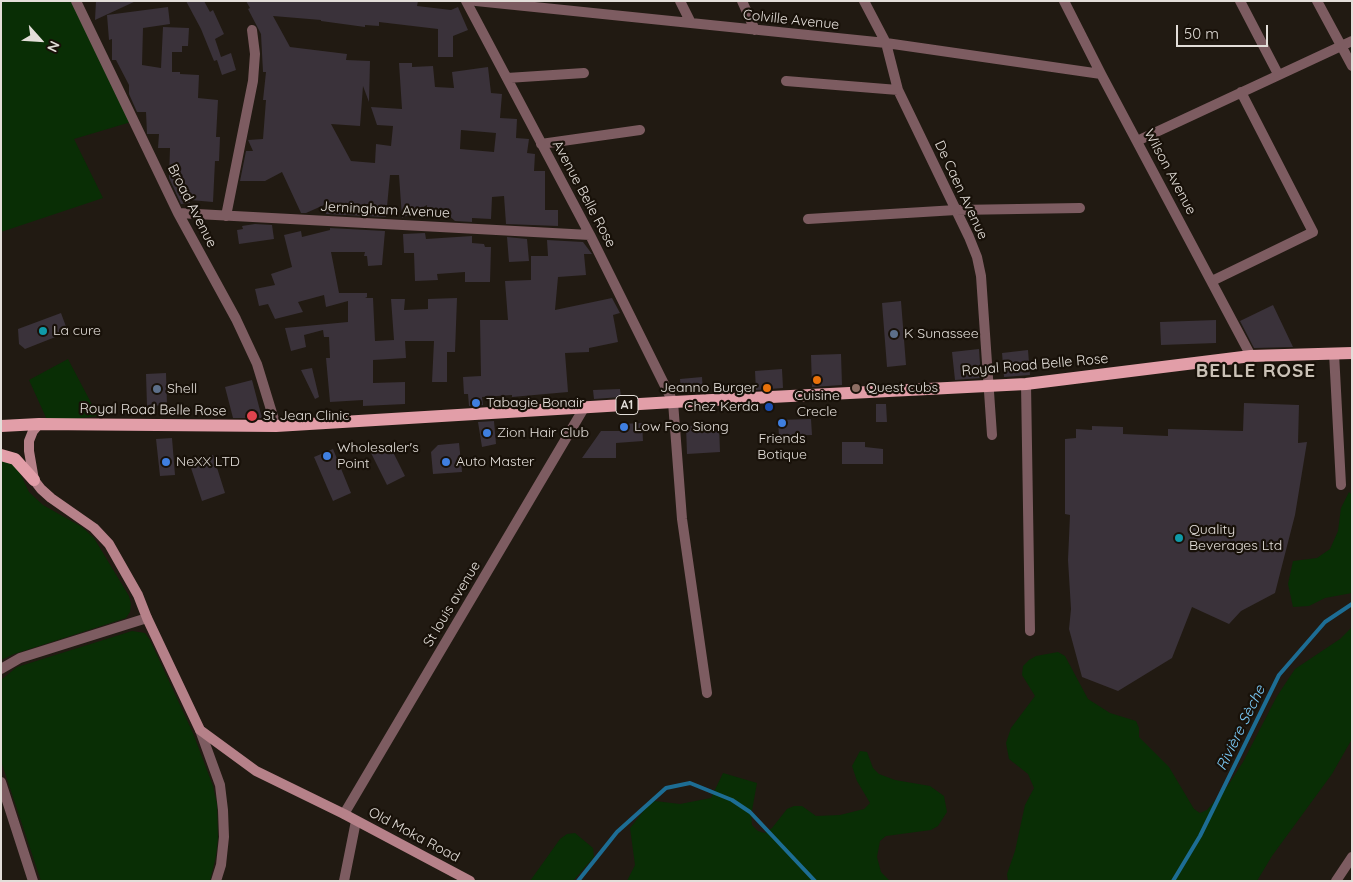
<!DOCTYPE html>
<html>
<head>
<meta charset="utf-8">
<style>
	body { margin:0 }
	#map { position:relative; width:1353px; height:882px; overflow:hidden; background:#211a12; font-family:Quicksand,sans-serif }
	canvas { display:block }
	.frame { position:absolute; inset:0; border:2px solid #e3ded9; pointer-events:none }
	.north { position:absolute; left:15px; top:15px; width:50px; height:50px; -webkit-text-stroke:4px #181109; paint-order:stroke; rotate:116deg; font-size:14px; font-weight:700; line-height:20px; text-align:center; color:#e3ded9 }
	.north::after { content:''; display:block; margin:auto; width:18px; height:22px; background:#e3ded9; clip-path:polygon(50% 0,100% 100%,50% 72%,0 100%) }
	.scale { position:absolute; left:1176px; top:25px; width:92px; height:22px; box-sizing:border-box; border:2px solid #e3ded9; border-top:0; padding-left:6px; font-size:15px; line-height:18px; white-space:nowrap; color:#e3ded9; -webkit-text-stroke:4px #181109; paint-order:stroke }
</style>
</head>
<body>
<div id="map">
<canvas width="1353" height="882"></canvas>
<div class="frame"></div>
<div class="north">N</div>
<div class="scale">50 m</div>
</div>
<script>
const ctx = document.querySelector('canvas').getContext('2d');
ctx.lineJoin = 'round';
function fill(path, color) { ctx.fillStyle = color; ctx.fill(path, 'evenodd'); }
const shape = rows => new Path2D(rows.map(r => 'M' + r).join(''));
function strokePath(path, color, width, dash) { ctx.strokeStyle = color; ctx.lineWidth = width; ctx.lineCap = dash ? 'butt' : 'round'; ctx.setLineDash(dash || []); ctx.stroke(path); }
function write(font, color, halo, rows, align = 'center') {
  ctx.font = font + ' Quicksand,sans-serif'; ctx.lineWidth = 4.5; ctx.setLineDash([]); ctx.textBaseline = 'middle'; ctx.strokeStyle = halo; ctx.fillStyle = color; for (const [text, x, y, turn = 0] of rows) {
    ctx.save(); ctx.translate(x, y); ctx.rotate((+turn || 0) * Math.PI / 180); ctx.textAlign = isNaN(turn) ? turn : align; if (halo) ctx.strokeText(text, 0, 0); ctx.fillText(text, 0, 0); ctx.restore();
  }
}
fill(shape([
	[1,1,71,1,131,122,74,139,103,198,1,232],
	[68,359,98,416,48,422,29,380],
	[1,460,9,462,18,469,29,492,43,505,82,527,94,538,129,596,131,604,130,612,126,618,14,654,1,660],
	[1349,492,1352,495,1352,593,1325,598,1309,606,1293,607,1288,584,1293,561,1317,558,1330,549,1338,531,1341,508],
	[1352,627,1352,739,1332,774,1272,856,1257,881,1008,881,1007,874,1015,851,1025,805,1034,788,1028,774,1009,759,1006,743,1011,728,1035,696,1022,675,1023,666,1029,660,1036,656,1058,652,1065,656,1088,699,1110,713,1136,721,1139,728,1139,737,1169,767,1194,809,1200,813,1207,810,1229,784,1243,762,1277,696,1295,669,1340,639],
	[132,631,145,633,150,640,193,733,213,786,217,804,218,838,216,856,210,881,41,881,1,761,1,680,17,667],
	[860,751,867,752,873,768,879,774,895,780,930,786,944,796,947,812,938,826,931,830,886,836,880,841,877,857,881,872,890,881,627,881,635,865,630,828,649,804,655,801,680,804,711,798,723,773,757,783,751,816,752,825,758,831,765,833,772,828,787,809,794,806,802,806,816,816,840,815,864,809,870,803,857,781,852,766],
	[575,833,593,848,594,857,573,881,530,881,560,839,567,834]
]), '#092e05');
strokePath(shape([
	[578,881,617,832,666,788,690,783,732,800,750,812,815,881],
	[1173,881,1200,836,1279,675,1325,622,1352,604]
]), '#1d6d94', 4);
fill(shape([
	[96,1,136,1,95,20],
	[186,1,204,1,210,12,213,10,224,34,215,39,221,57,231,53,236,70,222,75,217,60,214,61,201,29],
	[246,1,418,1,417,6,451,10,458,7,468,30,453,36,453,57,438,57,438,29,379,22,379,26,365,25,365,27,321,21,321,20,273,16,290,47,347,54,346,60,370,61,369,102,363,86,360,126,331,124,351,161,375,163,376,144,391,146,393,126,377,125,371,107,402,109,399,63,412,63,412,67,433,66,435,87,454,88,452,72,488,67,491,93,502,94,500,118,517,119,516,138,529,139,527,153,535,154,534,171,545,171,545,210,558,210,558,226,506,224,504,196,492,197,491,219,472,218,472,222,455,221,447,214,427,213,427,205,402,218,399,175,390,175,386,217,326,214,324,205,306,213,301,213,282,172,265,181,240,181,246,151,253,151,248,140,263,139,266,100,263,100,266,72,263,72,261,34,248,9,250,8],
	[461,130,496,133,494,152,460,149],
	[168,7,170,24,143,28,142,65,161,68,163,27,189,28,188,46,182,46,182,52,172,52,172,72,180,72,180,74,199,75,198,98,218,100,216,137,220,137,219,161,215,161,213,202,190,200,190,203,181,204,169,178,170,148,158,148,159,134,147,134,146,112,137,112,129,94,129,85,116,60,112,60,112,39,109,40,107,15],
	[255,224,272,225,274,239,239,244,237,230,243,229,242,226],
	[330,228,385,231,382,265,368,266,367,256,364,256,365,252,331,252,339,293,367,293,367,297,365,298,373,298,375,341,394,340,391,299,405,299,404,310,428,309,428,299,457,298,455,352,447,352,447,382,432,382,434,341,405,341,406,358,373,360,373,383,405,382,405,404,363,406,363,400,330,402,326,358,330,358,329,337,324,337,323,330,304,335,306,347,291,351,285,328,348,322,348,301,326,307,324,295,298,302,303,312,275,319,268,304,259,306,255,289,275,285,271,274,292,267,284,235,301,231,302,237,330,230],
	[425,233,426,239,472,236,472,243,484,244,485,247,491,247,490,282,465,282,465,272,437,274,438,280,415,281,414,253,404,253,403,234],
	[507,237,527,239,529,261,509,262],
	[547,240,583,242,592,254,584,254,586,275,558,277,555,310,612,298,620,313,613,315,618,342,589,348,589,352,565,353,568,392,512,397,512,395,482,397,483,405,469,406,468,394,464,394,463,377,481,376,480,320,508,320,505,281,531,280,531,256,548,256],
	[901,301,906,365,887,367,882,303],
	[1273,305,1293,347,1254,348,1240,321],
	[61,313,68,332,25,349,19,344,18,329],
	[1216,320,1216,343,1161,345,1160,322],
	[979,349,981,378,955,380,952,352],
	[1028,350,1030,375,1004,377,1002,353],
	[841,354,842,385,812,387,811,355],
	[312,368,319,397,315,399,301,370],
	[782,369,783,388,756,390,755,371],
	[166,373,167,405,147,406,146,374],
	[702,377,703,392,681,393,680,379],
	[252,380,262,418,233,418,225,387],
	[620,389,621,397,594,399,593,390],
	[1244,403,1299,405,1298,443,1307,442,1295,515,1275,593,1241,611,1229,624,1192,607,1172,658,1118,691,1082,677,1069,629,1071,609,1068,560,1070,515,1065,514,1065,439,1076,438,1076,429,1092,430,1092,426,1123,427,1123,434,1168,436,1168,429,1243,431],
	[876,404,886,404,887,422,876,422],
	[811,419,812,435,779,436,778,420],
	[494,421,496,444,482,447,478,422],
	[642,423,643,441,616,443,616,458,582,458,601,431,621,431,621,424],
	[719,425,720,452,687,454,686,426],
	[172,438,175,475,160,476,156,439],
	[842,442,865,442,865,447,883,449,883,464,842,464],
	[459,443,462,472,433,474,431,452,438,445],
	[389,444,405,476,387,485,371,453],
	[333,449,351,493,333,501,314,457],
	[213,455,225,493,202,501,189,462]
]), '#3a323a');
strokePath(shape([
	[76,1,178,213,236,319,257,364,276,426],
	[466,1,590,235,673,402,682,519,707,693],
	[476,1,886,43,1101,74],
	[680,1,691,23],
	[742,1,755,30],
	[864,1,886,43,898,90,969,237,977,257,981,276,992,435],
	[1064,1,1101,74,1251,356],
	[1240,1,1278,74],
	[1317,1,1352,66],
	[507,78,584,73],
	[786,81,898,90],
	[1137,141,1352,41],
	[541,144,640,130],
	[178,213,590,235],
	[226,216,253,81,255,54,252,30],
	[808,219,956,210,1080,208],
	[1212,281,1313,232,1241,92],
	[1334,353,1341,485],
	[1026,384,1030,631],
	[1,669,20,658,147,618],
	[200,730,220,785,223,810,224,837,221,865,216,881],
	[1,782,33,881],
	[344,814,584,408],
	[344,881,356,821],
	[1336,881,1352,857]
]), '#7d5c61', 10);
strokePath(shape([
	[39,424,33,431,29,441,29,451,34,480,41,489,51,498,94,528,109,544,138,595,147,618,200,730,256,771,344,814,470,881]
]), '#b68189', 10);
strokePath(shape([
	[1,426,39,424,276,426,673,402,1026,384,1251,356,1352,353],
	[1,455,15,459,34,480]
]), '#e29ea8', 12);
for (const [x, y, r, color] of [
	[43,331,5,"#0f9aa8"],
	[894,334,5,"#5c6f8a"],
	[817,380,5,"#e8710a"],
	[767,388,5,"#e8710a"],
	[856,388,5,"#8d6e63"],
	[157,389,5,"#5c6f8a"],
	[476,403,5,"#3f7fe0"],
	[769,407,5,"#1a4fb4"],
	[252,416,6,"#e0444e"],
	[782,423,5,"#3f7fe0"],
	[624,427,5,"#3f7fe0"],
	[487,433,5,"#3f7fe0"],
	[327,456,5,"#3f7fe0"],
	[166,462,5,"#3f7fe0"],
	[446,462,5,"#3f7fe0"],
	[1179,538,5,"#0f9aa8"]
]) { const dot = new Path2D(); dot.arc(x, y, r, 0, 2 * Math.PI); ctx.fillStyle = color; ctx.fill(dot); strokePath(dot, '#181109', 2); }
for (const [x, y, w] of [
	[627,405,22]
]) { const box = new Path2D(); box.roundRect(x - w / 2, y - 9.5, w, 19, 4); ctx.fillStyle = '#181109'; ctx.fill(box); strokePath(box, '#e3ded9', 1); }
write('bold 12px', '#e3ded9', null, [
	["A1",627,405]
]);
write('14px', '#e3ded9', '#181109', [
	["Colville Avenue",791,20,6],
	["Wilson Avenue",1170,172,62],
	["De Caen Avenue",961,190,65],
	["Avenue Belle Rose",584,194,62],
	["Broad Avenue",192,206,63],
	["Jerningham Avenue",385,210,3],
	["Royal Road Belle Rose",1035,365,-5],
	["Royal Road Belle Rose",153,410,1],
	["St louis avenue",452,604,-59],
	["Old Moka Road",414,835,28]
]);
write('14px', '#e3ded9', '#181109', [
	["La cure",53,331],
	["K Sunassee",904,334],
	["Jeanno Burger",757,388,"right"],
	["Quest cubs",866,388],
	["Shell",167,389],
	["Cuisine",817,396,"center"],
	["Crecle",817,412,"center"],
	["Tabagie Bonair",486,403],
	["Chez Kerda",759,407,"right"],
	["St Jean Clinic",263,416],
	["Low Foo Siong",634,427],
	["Zion Hair Club",497,433],
	["Friends",782,439,"center"],
	["Botique",782,455,"center"],
	["Wholesaler's",337,448],
	["Point",337,464],
	["NeXX LTD",176,462],
	["Auto Master",456,462],
	["Quality",1189,530],
	["Beverages Ltd",1189,546]
], 'left');
write('italic 15px', '#7bcaf7', '#181109', [
	["Rivière Sèche",1241,728,-64]
]);
ctx.letterSpacing = '1px';
write('bold 19px', '#cac1b6', '#181109', [
	["BELLE ROSE",1256,371]
]);
ctx.letterSpacing = '0px';
</script>
</body>
</html>
